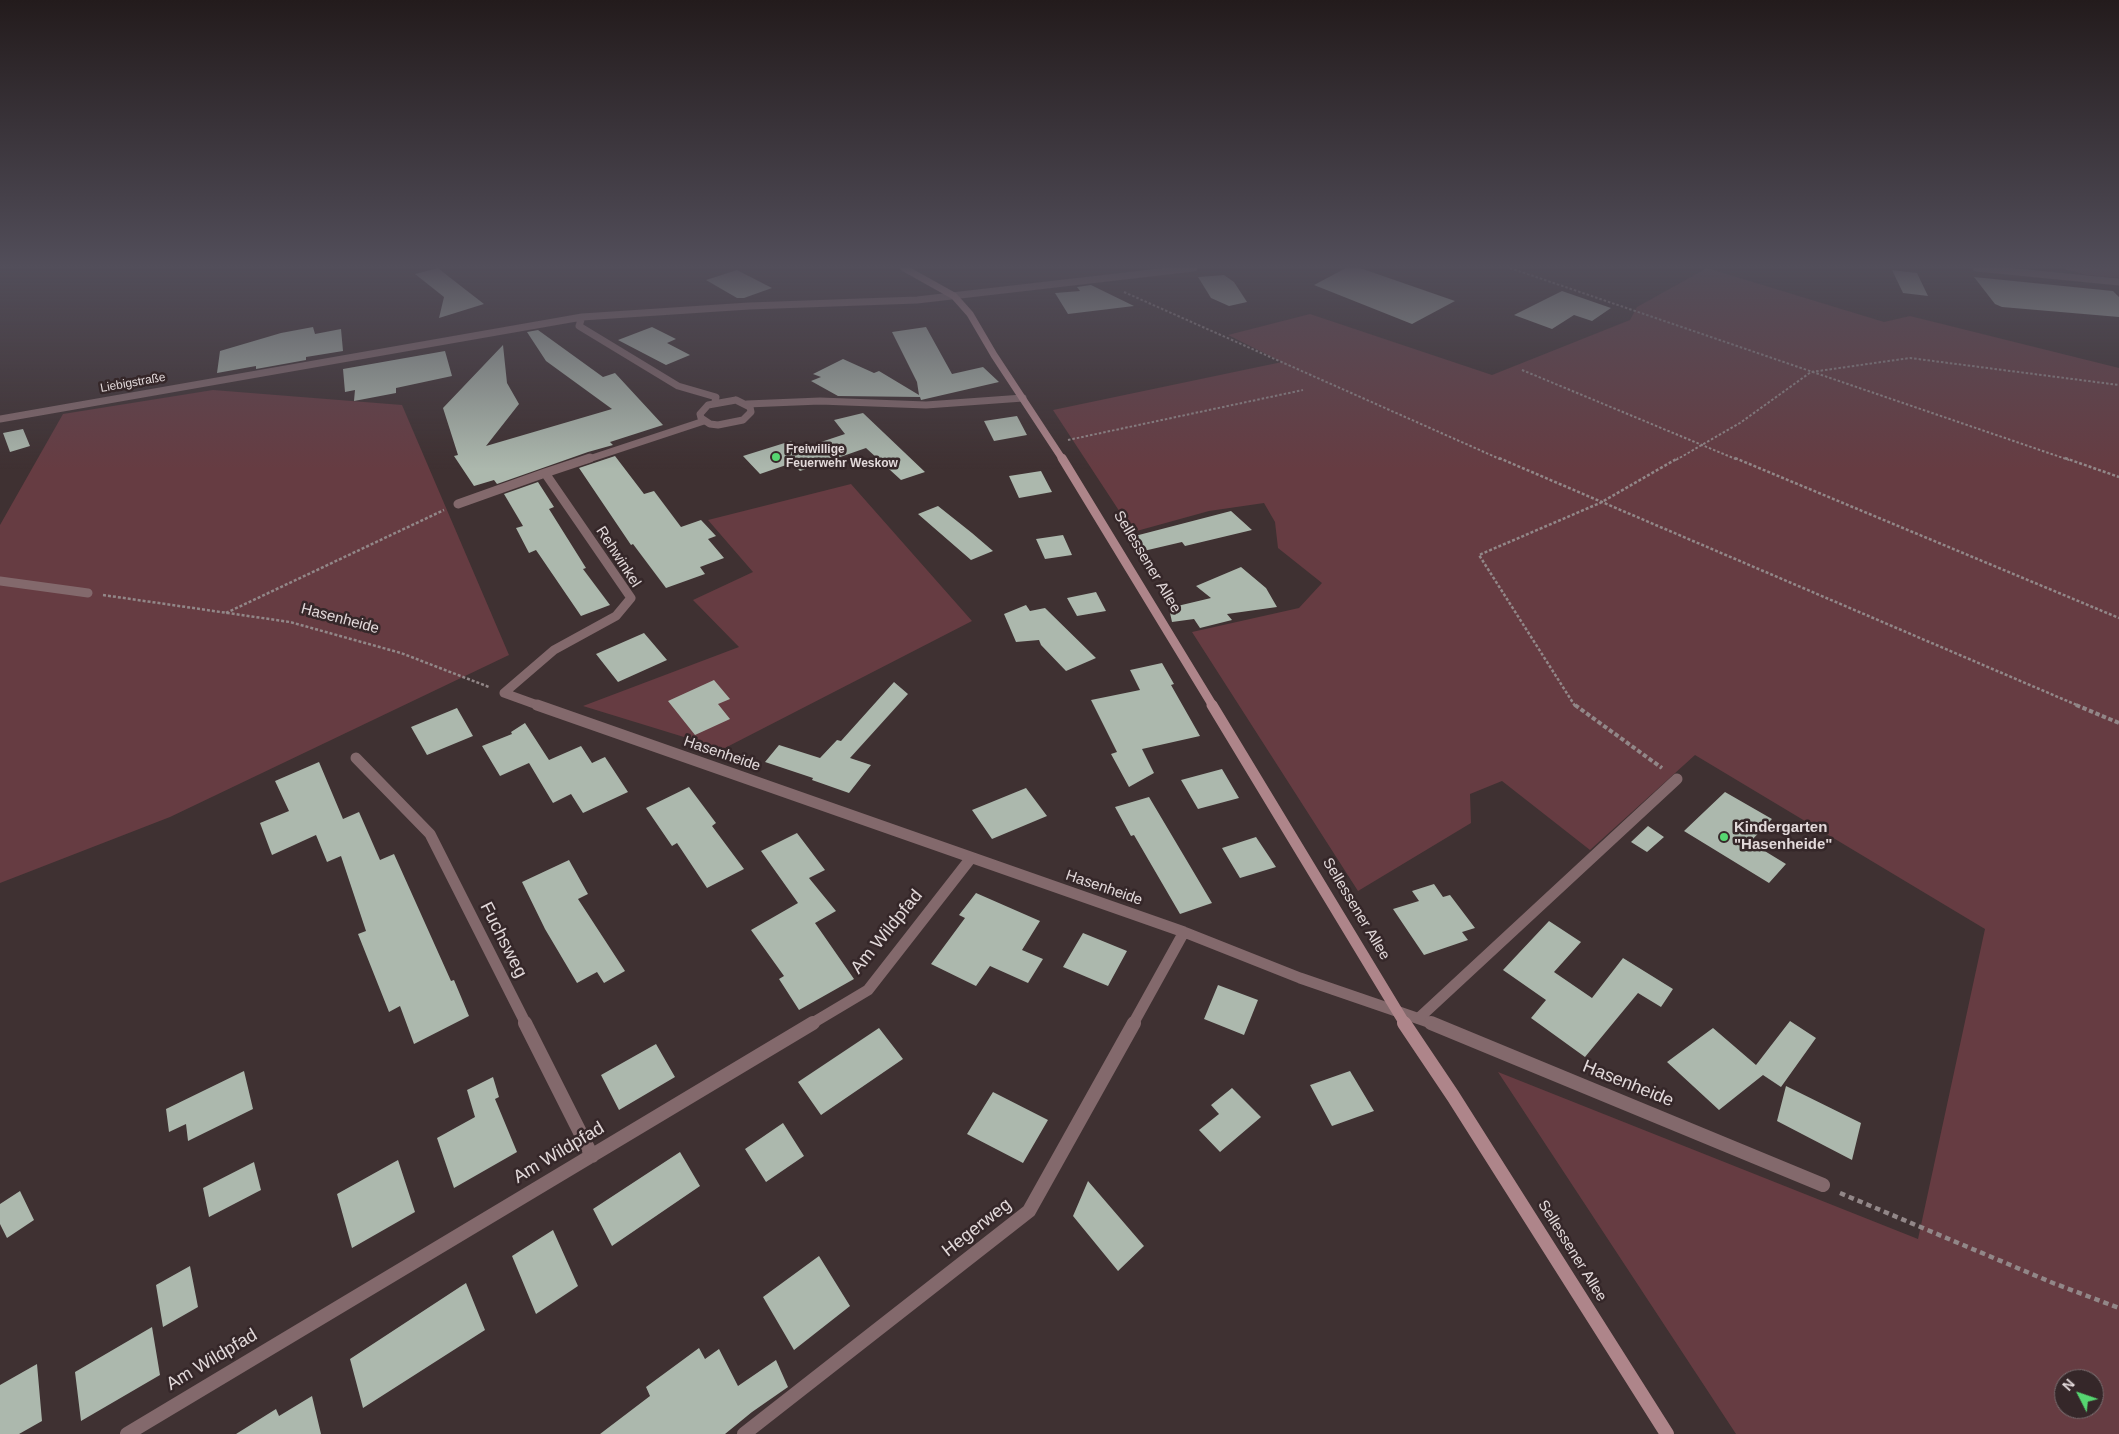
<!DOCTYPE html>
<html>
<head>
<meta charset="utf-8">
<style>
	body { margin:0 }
	#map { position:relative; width:2119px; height:1434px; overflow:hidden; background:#3f3132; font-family:Helvetica,sans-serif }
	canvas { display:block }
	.north { position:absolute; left:2054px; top:1369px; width:50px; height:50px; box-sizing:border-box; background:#352729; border:1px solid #7a6e70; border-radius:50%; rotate:311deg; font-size:14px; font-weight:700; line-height:20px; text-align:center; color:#e2d9da }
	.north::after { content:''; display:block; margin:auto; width:18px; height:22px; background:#56d671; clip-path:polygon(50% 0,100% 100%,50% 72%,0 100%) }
</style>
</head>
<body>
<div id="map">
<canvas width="2119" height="1434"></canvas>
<div class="north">N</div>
</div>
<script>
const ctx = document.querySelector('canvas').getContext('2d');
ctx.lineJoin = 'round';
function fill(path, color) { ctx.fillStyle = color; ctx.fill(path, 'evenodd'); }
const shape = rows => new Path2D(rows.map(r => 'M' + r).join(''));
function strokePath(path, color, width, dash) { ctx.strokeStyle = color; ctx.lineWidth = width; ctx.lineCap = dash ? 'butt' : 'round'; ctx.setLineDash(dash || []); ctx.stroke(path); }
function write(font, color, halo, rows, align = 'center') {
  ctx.font = font + ' Helvetica,sans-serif'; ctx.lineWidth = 5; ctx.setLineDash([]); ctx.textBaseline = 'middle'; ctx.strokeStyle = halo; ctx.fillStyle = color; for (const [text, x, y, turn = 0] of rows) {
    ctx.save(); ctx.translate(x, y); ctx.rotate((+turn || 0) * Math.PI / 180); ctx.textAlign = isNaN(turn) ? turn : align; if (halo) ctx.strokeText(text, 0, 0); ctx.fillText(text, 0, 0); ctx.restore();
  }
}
fill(shape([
	[1707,268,1884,322,1910,316,2119,368,2119,1434,1736,1434,1498,1072,1918,1239,1985,929,1695,755,1590,850,1502,781,1470,794,1471,823,1358,891,1192,632,1299,608,1322,583,1278,548,1275,522,1264,503,1209,511,1133,532,1053,410,1282,362,1228,335,1310,314,1492,375,1630,320,1637,307],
	[2064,1379,2094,1379,2094,1409,2064,1409],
	[2061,268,2119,268,2119,278,2086,275],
	[213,390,402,405,509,655,170,817,0,883,0,525,63,414],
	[851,484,972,621,723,749,583,706,739,647,693,600,753,572,708,520]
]), '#663c42');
fill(shape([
	[438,268,448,276,484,304,439,318,444,297,415,274],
	[1346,268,1360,268,1455,301,1412,324,1314,285],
	[737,270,772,288,744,298,737,298,706,280],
	[1892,270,1917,273,1928,296,1903,293],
	[1224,275,1234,282,1247,302,1229,306,1211,298,1198,277],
	[1974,277,2113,291,2119,297,2119,317,2002,307,1995,304],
	[1091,285,1134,306,1068,314,1055,293,1080,291,1077,287],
	[1562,291,1611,308,1592,321,1574,315,1552,329,1514,315],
	[313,327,315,334,341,329,343,351,306,357,306,360,256,369,256,366,217,373,220,351,281,333],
	[652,327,676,339,667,343,690,355,666,365,618,340],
	[926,327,952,374,983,367,999,382,921,400,920,397,838,396,811,381,821,377,813,374,843,359,874,373,879,371,919,395,917,382,892,332],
	[538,330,603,377,615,373,663,425,610,442,613,445,588,452,497,484,494,480,474,486,454,456,458,455,443,408,503,345,507,383,519,404,486,446,612,409,546,361,527,332],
	[445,351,452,376,396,388,396,393,354,401,355,390,345,392,343,369],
	[863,413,925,472,901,480,866,448,800,471,792,463,760,474,743,456,791,441,800,449,845,434,834,420],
	[1017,416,1027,435,994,441,984,421],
	[23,429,30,446,10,452,3,433],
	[615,456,644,494,654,491,681,527,701,520,716,536,708,539,724,558,700,567,705,574,666,588,633,544,631,545,579,468],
	[1041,471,1052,492,1019,498,1009,476],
	[538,482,554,507,549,509,586,568,583,569,610,605,581,616,536,550,529,553,516,528,523,526,504,494],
	[938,506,972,533,993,551,971,560,918,514],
	[1231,511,1252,530,1185,546,1182,542,1135,553,1131,537],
	[1063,535,1072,555,1045,559,1036,539],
	[1241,567,1266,588,1277,607,1227,614,1232,620,1200,628,1194,619,1172,622,1169,608,1211,598,1196,586],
	[1096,592,1106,611,1077,616,1067,598],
	[1026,605,1030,611,1045,608,1096,658,1066,671,1041,645,1039,640,1016,642,1004,614],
	[644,633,667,660,618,682,596,654],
	[1162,663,1174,684,1171,685,1200,736,1142,749,1154,773,1129,787,1111,754,1117,752,1091,700,1140,690,1130,670],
	[714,680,730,699,718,704,730,719,695,735,668,701],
	[894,682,908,694,850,758,871,765,849,793,812,780,813,778,765,762,779,745,820,758,837,740,841,741],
	[457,708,473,736,427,755,411,727],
	[525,723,549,760,581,746,592,763,605,757,628,792,583,813,571,794,553,803,529,763,500,776,482,746,512,734,511,732],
	[319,762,343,819,359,812,380,860,394,854,451,981,454,980,469,1016,414,1044,400,1006,389,1012,358,934,366,931,341,856,327,862,316,835,272,855,260,823,289,811,275,781],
	[1222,769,1239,798,1198,809,1181,780],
	[689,787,716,823,712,826,744,869,707,888,677,843,672,846,646,808],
	[1026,788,1047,816,992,839,972,810],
	[1725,792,1772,819,1750,842,1786,864,1769,883,1684,831],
	[1149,797,1212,903,1180,914,1134,835,1131,836,1115,807],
	[1648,826,1664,837,1647,852,1631,842],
	[797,833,825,870,809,878,836,911,815,923,854,979,799,1010,779,979,784,976,751,930,798,903,761,851],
	[1256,837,1276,867,1240,878,1222,848],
	[569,860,588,894,578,899,625,971,604,983,597,972,577,983,545,929,522,882],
	[1434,884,1443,897,1450,895,1475,928,1462,932,1468,940,1424,955,1393,909,1419,901,1412,891],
	[976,893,1040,921,1022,950,1043,959,1028,983,990,966,976,986,931,964,965,918,959,915],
	[1549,921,1581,942,1554,972,1592,998,1623,958,1673,989,1661,1007,1638,993,1585,1057,1531,1018,1546,1000,1503,970],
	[1083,933,1127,951,1108,986,1063,967],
	[1218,985,1258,1000,1244,1035,1204,1019],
	[1790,1021,1816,1038,1781,1087,1763,1075,1719,1110,1667,1062,1713,1028,1756,1065],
	[879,1028,903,1059,821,1115,798,1082],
	[656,1044,675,1077,619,1110,601,1075],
	[244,1071,253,1109,188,1141,186,1124,169,1132,166,1109],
	[1350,1071,1374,1111,1332,1126,1310,1085],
	[493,1077,499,1097,495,1099,517,1152,454,1188,437,1138,475,1117,467,1090],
	[1786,1086,1861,1123,1852,1160,1777,1121],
	[1232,1088,1261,1117,1220,1152,1199,1130,1219,1114,1211,1105],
	[993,1092,1048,1120,1023,1163,967,1134],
	[783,1123,804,1156,766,1182,745,1149],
	[680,1152,700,1186,612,1246,593,1209],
	[398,1160,415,1212,352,1248,337,1194],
	[254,1162,261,1190,209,1217,203,1188],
	[1088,1181,1144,1246,1118,1271,1073,1216],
	[20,1191,34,1220,7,1238,0,1224,0,1204],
	[553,1230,578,1286,536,1314,512,1256],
	[819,1256,850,1306,794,1350,763,1297],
	[190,1266,198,1307,163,1327,156,1285],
	[466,1283,485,1330,363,1408,350,1359],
	[152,1327,160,1375,81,1421,75,1372],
	[699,1348,705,1359,719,1349,738,1386,776,1360,788,1387,752,1412,725,1434,600,1434,650,1396,646,1387],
	[37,1364,42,1421,19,1434,0,1434,0,1385],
	[312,1396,321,1434,236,1434,276,1409,279,1416]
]), '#acb8ad');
strokePath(shape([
	[1510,268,2069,460],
	[1124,292,1502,460],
	[1522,370,1738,460],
	[1068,440,1303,390],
	[1676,460,1740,423,1811,372,1910,358,2119,385]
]), '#928788', 2, [2.5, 2]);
strokePath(shape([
	[1499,458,2079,706],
	[1735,458,2119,618],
	[2065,458,2119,477],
	[103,595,290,622,401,653,489,687],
	[226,613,444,510],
	[1575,706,1479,555,1600,503,1678,458]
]), '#928788', 2.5, [3, 2]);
strokePath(shape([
	[1575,705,1662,768],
	[2076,705,2119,723]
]), '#928788', 4, [4.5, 2.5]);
strokePath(shape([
	[1840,1193,2053,1283,2119,1308]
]), '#928788', 4.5, [5.5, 4]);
strokePath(shape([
	[1976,268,2119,282],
	[582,317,579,326,678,386,716,397,715,402],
	[736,400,750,407,751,412,743,420,718,425,710,424,701,418,700,414,708,405,736,400],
	[747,404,820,401,926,405,1023,398],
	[0,419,582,317,749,306,917,300,1194,268],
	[586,460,704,421]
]), '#83696c', 7);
strokePath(shape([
	[458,504,545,473],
	[0,581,88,593],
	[540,706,504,693,554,650,616,616,631,598,545,473,590,458]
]), '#83696c', 9);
strokePath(shape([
	[537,705,1184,932,1300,978,1434,1024],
	[356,758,430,834,526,1024],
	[1419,1018,1677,779],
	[811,1024,868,990,971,858],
	[1133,1024,1184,932]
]), '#83696c', 11);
strokePath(shape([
	[525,1023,592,1156],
	[1431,1023,1823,1185],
	[127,1434,813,1023],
	[744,1434,1029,1211,1134,1023]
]), '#83696c', 14);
strokePath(shape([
	[904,268,954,296,970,314,994,355,1063,460]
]), '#ae858a', 7);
strokePath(shape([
	[1062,458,1213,706]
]), '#ae858a', 9);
strokePath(shape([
	[1212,705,1405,1024]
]), '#ae858a', 11);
strokePath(shape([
	[1404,1023,1453,1096,1667,1434]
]), '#ae858a', 14);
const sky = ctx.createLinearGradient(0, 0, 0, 469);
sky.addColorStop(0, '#231b1c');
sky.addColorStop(0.57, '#524e5a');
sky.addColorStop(1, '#524e5a00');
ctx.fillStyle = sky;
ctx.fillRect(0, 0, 2119, 469);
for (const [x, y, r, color] of [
	[776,457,5,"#56d671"],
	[1724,837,5,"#56d671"]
]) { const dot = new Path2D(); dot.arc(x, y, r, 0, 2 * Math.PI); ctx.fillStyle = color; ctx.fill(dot); strokePath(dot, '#352729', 2); }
write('12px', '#e2d9da', '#352729', [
	["Liebigstraße",133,383,-10]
]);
write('bold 12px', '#e2d9da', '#352729', [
	["Freiwillige",786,450],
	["Feuerwehr Weskow",786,464]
], 'left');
write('15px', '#e2d9da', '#352729', [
	["Rehwinkel",618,557,57],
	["Sellessener Allee",1147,562,59],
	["Hasenheide",340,619,15],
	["Hasenheide",722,754,19],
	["Hasenheide",1104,888,19],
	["Sellessener Allee",1356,909,59],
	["Sellessener Allee",1572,1251,58]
]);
write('bold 15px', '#e2d9da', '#352729', [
	["Kindergarten",1734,828],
	["\"Hasenheide\"",1734,845]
], 'left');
write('18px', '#e2d9da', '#352729', [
	["Am Wildpfad",887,932,-51],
	["Fuchsweg",503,940,63],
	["Hasenheide",1628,1084,22],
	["Am Wildpfad",559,1153,-31],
	["Hegerweg",977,1228,-38],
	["Am Wildpfad",212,1360,-31]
]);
</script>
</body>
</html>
